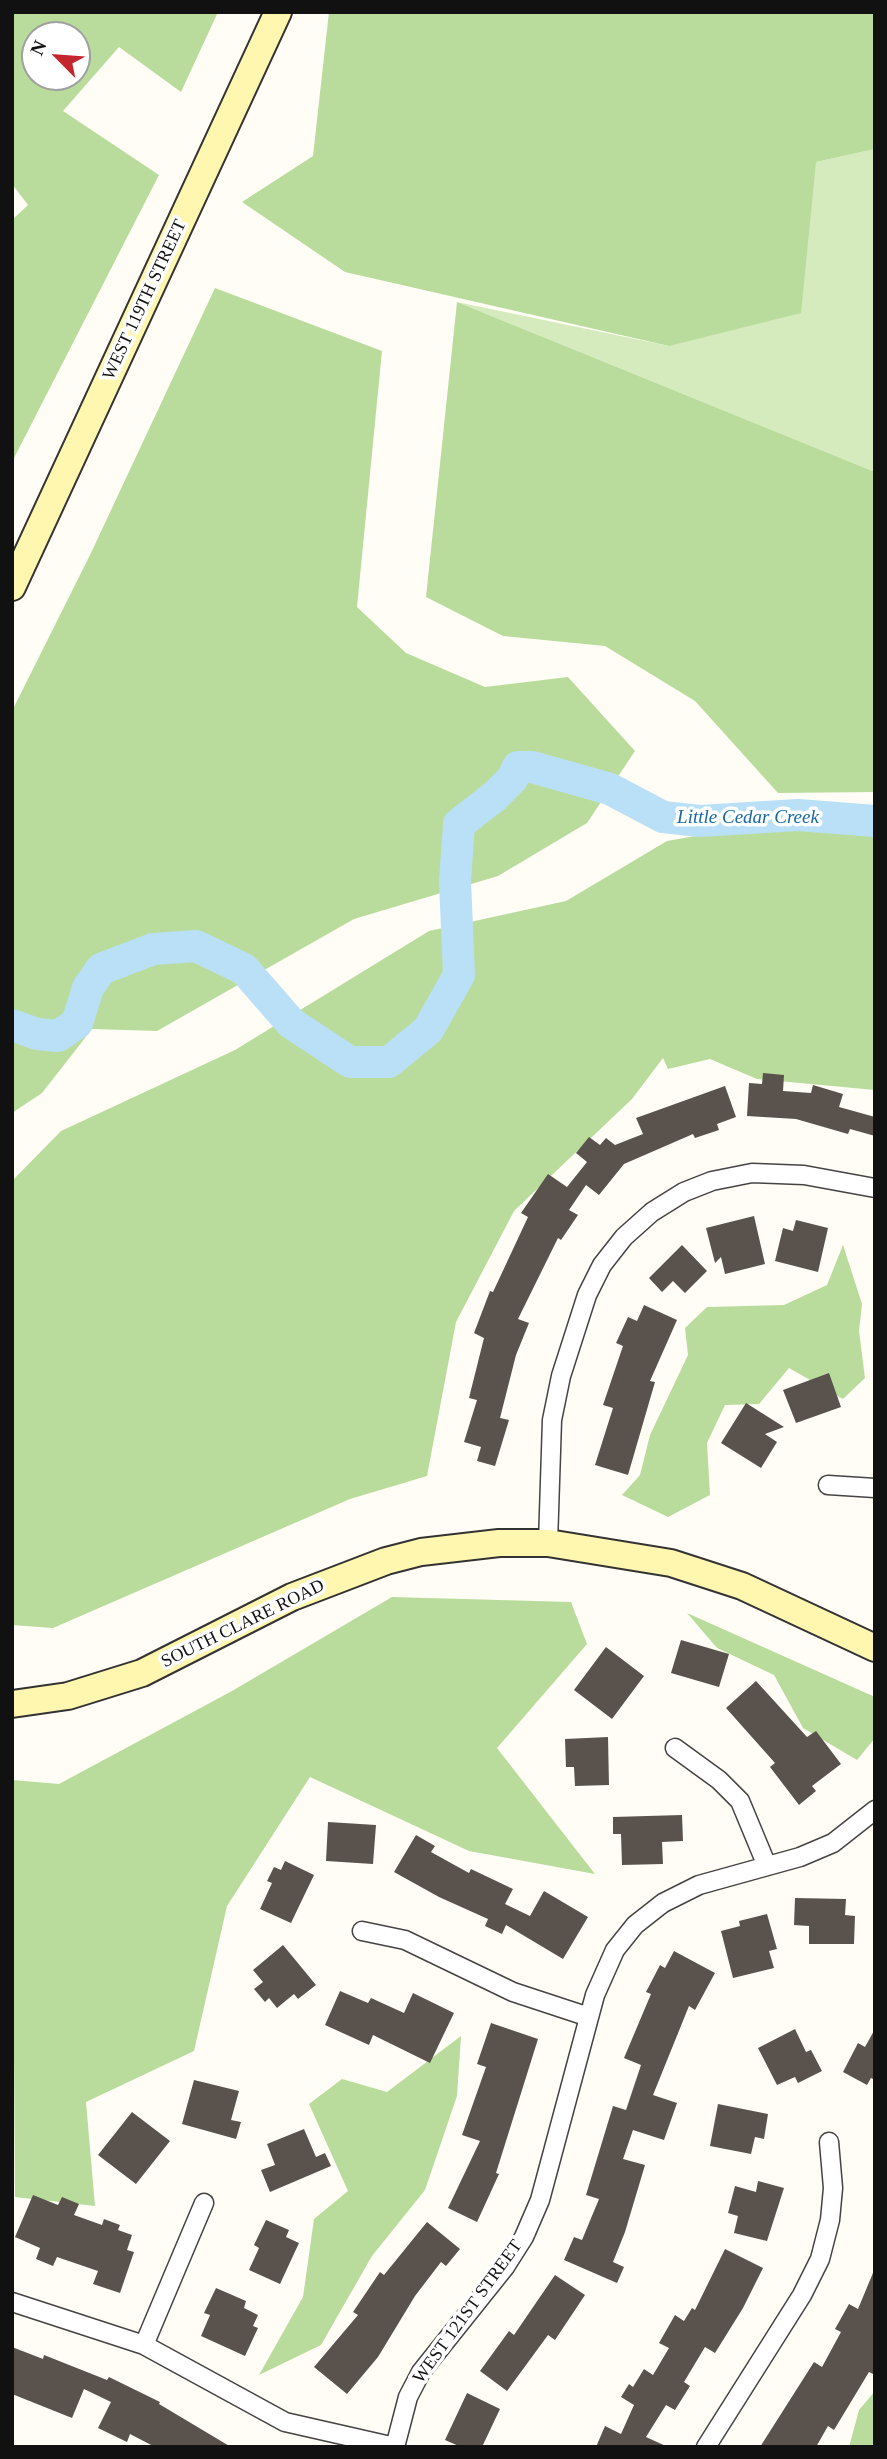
<!DOCTYPE html>
<html>
<head>
<meta charset="utf-8">
<style>
	body { margin:0 }
	#map { position:relative; width:887px; height:2459px; overflow:hidden; background:#fffdf5; font-family:"Times New Roman",serif }
	canvas { display:block }
	.frame { position:absolute; inset:0; border:14px solid #111; pointer-events:none }
	.north { position:absolute; left:21px; top:21px; width:70px; height:70px; box-sizing:border-box; background:#fff; border:2px solid #a0a0a0; border-radius:50%; rotate:295deg; font-size:19px; font-weight:700; line-height:28px; text-align:center; color:#111 }
	.north::after { content:''; display:block; margin:auto; width:24px; height:32px; background:#c4262e; clip-path:polygon(50% 0,100% 100%,50% 72%,0 100%) }
</style>
</head>
<body>
<div id="map">
<canvas width="887" height="2459"></canvas>
<div class="frame"></div>
<div class="north">N</div>
</div>
<script>
const ctx = document.querySelector('canvas').getContext('2d');
ctx.lineJoin = 'round';
function fill(path, color) { ctx.fillStyle = color; ctx.fill(path, 'evenodd'); }
const shape = rows => new Path2D(rows.map(r => 'M' + r).join(''));
function strokePath(path, color, width, dash) { ctx.strokeStyle = color; ctx.lineWidth = width; ctx.lineCap = dash ? 'butt' : 'round'; ctx.setLineDash(dash || []); ctx.stroke(path); }
function write(font, color, halo, rows, align = 'center') {
  ctx.font = font + ' "Times New Roman",serif'; ctx.lineWidth = 7; ctx.setLineDash([]); ctx.textBaseline = 'middle'; ctx.strokeStyle = halo; ctx.fillStyle = color; for (const [text, x, y, turn = 0] of rows) {
    ctx.save(); ctx.translate(x, y); ctx.rotate((+turn || 0) * Math.PI / 180); ctx.textAlign = isNaN(turn) ? turn : align; if (halo) ctx.strokeText(text, 0, 0); ctx.fillText(text, 0, 0); ctx.restore();
  }
}
fill(shape([
	[875,149,875,472,457,302,669,346,816,162]
]), '#d5ebbd');
fill(shape([
	[12,12,218,12,181,92,119,47,63,111,159,175,12,462,12,220,28,205,12,184],
	[77,35,77,77,35,77,35,35],
	[329,12,875,12,875,149,816,162,801,313,669,346,345,272,242,202,313,156],
	[215,288,382,351,357,607,406,653,485,687,568,677,635,751,587,823,498,876,354,919,157,1031,92,1029,42,1093,12,1113,12,711,90,555],
	[457,302,875,472,875,792,778,793,695,701,605,646,503,636,426,597],
	[852,808,875,810,875,1090,757,1079,710,1059,668,1069,663,1058,632,1099,514,1211,456,1322,427,1476,350,1499,53,1628,12,1625,12,1181,61,1131,235,1050,429,931,566,901,667,841],
	[843,1245,862,1304,859,1331,865,1378,843,1399,789,1368,759,1404,725,1405,707,1443,710,1495,668,1517,622,1495,640,1475,650,1435,688,1355,685,1328,707,1307,784,1305,827,1285],
	[392,1597,571,1602,587,1644,497,1748,595,1874,469,1851,310,1777,227,1906,194,2051,86,2102,95,2206,15,2197,12,1780,59,1784,232,1691],
	[687,1613,875,1697,875,1738,857,1760,803,1728,774,1675,717,1648],
	[461,2036,457,2096,425,2190,372,2256,321,2345,259,2375,303,2297,314,2219,348,2191,309,2104,342,2079,387,2092],
	[875,2391,875,2447,849,2447,859,2410]
]), '#b9dc9c');
strokePath(shape([
	[12,1025,37,1034,58,1036,77,1023,88,988,101,969,153,949,196,946,244,969,291,1023,350,1062,389,1062,428,1030,459,975,455,881,459,824,495,796,512,779,518,767,532,767,610,789,663,817,700,821,798,815,875,821]
]), '#b9e0f7', 32);
fill(shape([
	[763,1073,784,1075,783,1091,811,1093,813,1085,843,1094,839,1107,875,1117,875,1136,850,1129,848,1134,796,1119,747,1116,749,1083,762,1084],
	[725,1086,736,1117,717,1124,719,1130,695,1138,693,1134,624,1164,599,1195,586,1185,569,1210,578,1215,561,1240,558,1238,518,1319,529,1323,516,1355,500,1418,509,1420,495,1466,477,1461,481,1447,464,1442,477,1400,469,1398,484,1338,474,1333,490,1291,493,1292,528,1217,521,1213,548,1174,567,1187,587,1162,576,1153,589,1137,600,1145,606,1138,615,1145,643,1134,636,1118],
	[754,1216,765,1264,725,1274,721,1257,715,1263,706,1228],
	[796,1220,828,1228,818,1272,775,1261,783,1228,793,1231],
	[682,1245,707,1271,685,1293,673,1281,662,1292,649,1278],
	[644,1305,677,1320,650,1381,655,1382,628,1475,595,1465,613,1408,603,1405,623,1346,616,1343,628,1317,637,1321],
	[829,1373,841,1407,796,1423,783,1390],
	[746,1403,784,1427,765,1434,777,1442,761,1468,721,1443],
	[681,1640,729,1654,719,1687,671,1673],
	[606,1647,644,1676,612,1719,574,1690],
	[756,1681,807,1737,816,1731,841,1764,812,1786,816,1791,799,1805,770,1767,775,1763,726,1708],
	[608,1737,609,1785,575,1786,574,1767,566,1767,565,1739],
	[682,1815,683,1841,662,1842,663,1864,622,1865,621,1834,613,1834,613,1817],
	[328,1822,376,1825,373,1864,326,1861],
	[416,1835,435,1846,431,1852,469,1873,471,1869,513,1889,505,1904,530,1916,544,1891,588,1917,563,1959,506,1925,502,1934,485,1926,488,1919,439,1897,394,1872],
	[285,1861,314,1875,291,1923,260,1909,272,1883,267,1881,274,1867,281,1870],
	[795,1898,846,1899,845,1915,855,1916,854,1944,809,1944,809,1926,794,1925],
	[767,1914,777,1949,769,1951,774,1968,733,1978,721,1931,740,1926,739,1921],
	[283,1945,316,1985,298,1999,294,1994,277,2008,269,1998,265,2002,254,1989,263,1982,253,1970],
	[674,1951,715,1973,695,2010,689,2006,653,2095,677,2103,664,2140,633,2130,623,2159,645,2165,625,2232,613,2262,624,2267,617,2283,564,2260,574,2237,582,2240,599,2199,586,2195,613,2106,626,2110,641,2065,624,2058,651,1994,646,1992,660,1965,665,1968],
	[340,1991,368,2003,371,1998,404,2013,413,1993,454,2013,430,2063,373,2035,369,2045,325,2025],
	[491,2023,538,2039,496,2173,499,2174,477,2222,448,2208,480,2141,462,2135,486,2067,477,2064],
	[795,2029,806,2052,811,2050,822,2071,798,2083,795,2077,777,2085,758,2048],
	[875,2029,875,2080,871,2078,867,2085,843,2072,858,2043,865,2047],
	[194,2080,239,2091,231,2120,241,2122,236,2139,182,2124],
	[718,2104,768,2114,764,2139,755,2137,751,2154,710,2146],
	[132,2112,170,2141,136,2184,98,2155],
	[304,2129,316,2157,325,2153,331,2166,270,2192,261,2170,275,2165,267,2144],
	[758,2181,784,2188,767,2241,734,2233,738,2216,728,2213,735,2186,756,2192],
	[33,2195,58,2205,62,2197,79,2204,74,2215,102,2225,104,2219,120,2225,118,2230,132,2235,127,2250,134,2252,120,2293,93,2284,98,2271,57,2257,53,2266,36,2259,40,2248,15,2237],
	[266,2220,289,2230,286,2237,299,2243,280,2284,249,2270,259,2248,254,2245],
	[427,2222,460,2249,446,2266,441,2262,415,2296,378,2357,347,2394,314,2367,358,2315,353,2312,380,2272,384,2275],
	[725,2249,763,2268,743,2308,715,2353,705,2347,684,2382,690,2386,675,2410,666,2405,646,2437,668,2447,596,2447,605,2426,621,2434,634,2405,621,2397,629,2384,633,2387,644,2369,653,2375,669,2348,659,2343,675,2315,684,2321,692,2308,695,2310],
	[875,2268,875,2375,869,2372,834,2430,828,2426,816,2447,760,2447,814,2362,822,2367,841,2332,835,2329,849,2304,858,2309],
	[555,2275,585,2295,555,2340,548,2335,507,2391,480,2371,509,2331,514,2335],
	[216,2288,246,2301,244,2308,258,2315,253,2326,258,2328,245,2356,201,2336,210,2315,204,2313],
	[12,2347,43,2359,44,2355,107,2380,109,2377,160,2402,159,2404,231,2447,155,2447,130,2434,127,2442,98,2428,111,2402,84,2389,72,2418,12,2394],
	[467,2393,500,2409,482,2447,461,2447,445,2440]
]), '#5a524d');
const street = shape([
	[828,1485,875,1488],
	[548,1543,552,1420,561,1376,587,1295,602,1265,624,1237,652,1212,684,1192,712,1181,752,1173,804,1175,875,1188],
	[675,1748,719,1780,740,1801,767,1866],
	[362,1931,405,1940,513,1992,589,2017],
	[12,2302,144,2345,285,2422,395,2447,408,2397,421,2372,505,2267,524,2237,540,2200,595,1995,615,1950,635,1925,663,1903,699,1885,800,1857,833,1843,875,1810],
	[144,2345,204,2203],
	[706,2447,802,2295,820,2259,830,2220,833,2188,829,2142]
]);
const secondary = shape([
	[12,587,278,12],
	[12,1704,68,1696,142,1673,292,1597,386,1561,421,1552,499,1543,548,1543,671,1563,742,1586,875,1648]
]);
strokePath(street, '#444', 21);
strokePath(secondary, '#333', 30);
strokePath(street, '#fff', 18);
strokePath(secondary, '#fff6b0', 26);
write('18px', '#111', '#fff', [
	["WEST 119TH STREET",145,300,-65],
	["SOUTH CLARE ROAD",243,1624,-26],
	["WEST 121ST STREET",468,2312,-54]
]);
write('italic 19px', '#1768a6', '#fff', [
	["Little Cedar Creek",748,818]
]);
</script>
</body>
</html>
